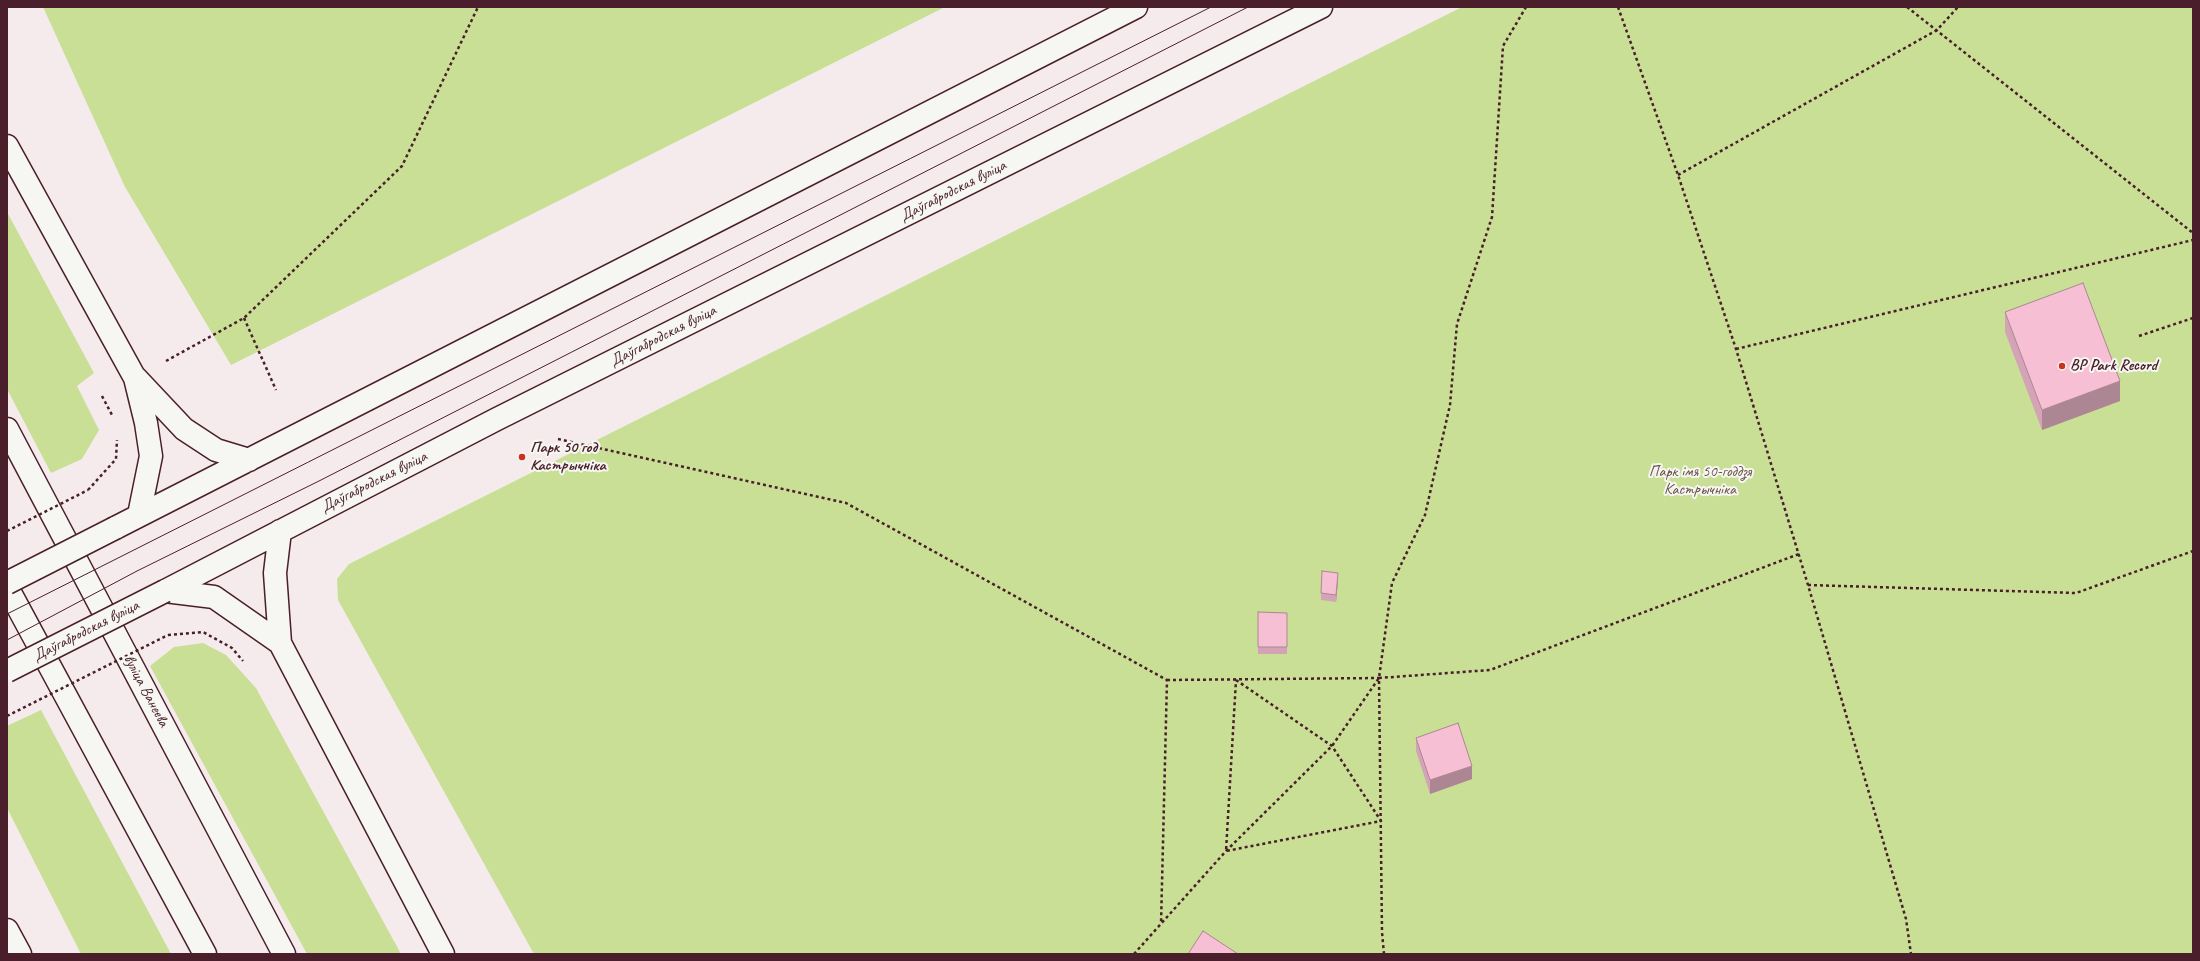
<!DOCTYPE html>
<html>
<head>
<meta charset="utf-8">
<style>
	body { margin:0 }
	#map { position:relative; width:2200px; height:961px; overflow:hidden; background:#f6ebec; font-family:Caveat,sans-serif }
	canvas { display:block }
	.frame { position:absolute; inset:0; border:8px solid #4a1f2b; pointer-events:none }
</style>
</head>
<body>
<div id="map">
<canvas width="2200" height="961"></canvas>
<div class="frame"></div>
</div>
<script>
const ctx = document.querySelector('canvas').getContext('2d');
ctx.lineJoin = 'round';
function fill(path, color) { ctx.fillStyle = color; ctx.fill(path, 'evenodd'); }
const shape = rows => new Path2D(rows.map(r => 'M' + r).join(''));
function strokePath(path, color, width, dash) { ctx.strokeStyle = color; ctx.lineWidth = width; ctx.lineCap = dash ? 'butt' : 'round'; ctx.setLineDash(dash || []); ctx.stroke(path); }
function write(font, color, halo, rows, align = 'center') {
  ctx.font = font + ' Caveat,sans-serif'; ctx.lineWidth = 4; ctx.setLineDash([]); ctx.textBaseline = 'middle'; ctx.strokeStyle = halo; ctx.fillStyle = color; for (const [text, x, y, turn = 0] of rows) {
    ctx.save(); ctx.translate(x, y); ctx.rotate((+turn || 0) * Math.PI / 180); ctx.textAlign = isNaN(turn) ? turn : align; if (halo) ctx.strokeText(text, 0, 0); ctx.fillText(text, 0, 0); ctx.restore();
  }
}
fill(shape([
	[43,7,945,7,231,365,125,187],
	[1462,7,2193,7,2193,954,534,954,338,600,337,579,349,564],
	[7,212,94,373,77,386,99,430,82,459,51,473,7,389],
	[203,643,226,655,256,688,401,954,307,954,150,666,174,647],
	[41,710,171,954,81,954,7,808,7,726]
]), '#c8df95');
const primary = shape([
	[7,146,135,378,146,423,151,456,139,515],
	[136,378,184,429,216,450,249,460],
	[7,429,284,954],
	[115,528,1136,7],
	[280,531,275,573,280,643,443,954],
	[7,587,205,954],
	[165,591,497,419,1321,7],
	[165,591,214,597,280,643],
	[7,930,20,954]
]);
strokePath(primary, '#4a1f2b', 25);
strokePath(shape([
	[1618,7,1678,175,1736,349,1808,585,1906,919,1911,954],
	[1907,7,2193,233],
	[1678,175,1937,30,1958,7],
	[244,318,276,390],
	[2139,336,2193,318],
	[1736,349,2193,240],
	[166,361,244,318,402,166,478,7],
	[102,396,112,415],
	[558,439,846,503,1167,680,1161,924],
	[88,490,116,459,117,440],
	[1808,585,2076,593,2193,551],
	[168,635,203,632,232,648,243,661],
	[1167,680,1379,678],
	[1236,680,1332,746,1381,821,1226,851,1236,680],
	[1134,954,1226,851,1332,746,1379,678,1392,583,1425,515,1450,405,1457,324,1492,217,1503,46,1526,7],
	[1384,954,1382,932,1379,678,1490,670,1799,554]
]), '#4a1f2b', 2.5, [3, 3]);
strokePath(primary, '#f6f6f2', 22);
strokePath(shape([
	[7,614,1211,7],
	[7,640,137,571,319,481,1248,7]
]), '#4a1f2b', 1);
const primaryBridge = shape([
	[7,583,115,528],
	[7,671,165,591]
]);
strokePath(primaryBridge, '#4a1f2b', 25, []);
strokePath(shape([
	[7,531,88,490],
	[7,716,168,635]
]), '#4a1f2b', 2.5, [3, 3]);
strokePath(primaryBridge, '#f6f6f2', 22);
fill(shape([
	[2005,312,2120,401,2042,430,2005,332],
	[1338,580,1336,602,1321,600,1321,593],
	[1287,613,1287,654,1258,654,1258,647],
	[1416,738,1472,779,1430,794,1416,751]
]), '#d4a4b6');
fill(shape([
	[2120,381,2120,401,2042,430,2042,410],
	[1338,573,1338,580,1336,602,1336,595],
	[1472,766,1472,779,1430,794,1430,780]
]), '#ad8694');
const building = shape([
	[2083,283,2120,381,2042,410,2005,312,2083,283],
	[1322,571,1338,573,1336,595,1321,593,1322,571],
	[1258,612,1287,613,1287,647,1258,647,1258,612],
	[1458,723,1472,766,1430,780,1416,738,1458,723],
	[1203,931,1238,954,1188,954,1203,931]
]);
fill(building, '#f7bfd4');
strokePath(building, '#ad8694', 1);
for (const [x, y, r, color] of [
	[2062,366,4,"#c8321e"],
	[522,457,4,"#c8321e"]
]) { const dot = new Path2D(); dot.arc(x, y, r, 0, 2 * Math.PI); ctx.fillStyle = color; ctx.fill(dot); strokePath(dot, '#f6f6f2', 1.5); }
write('16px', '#4a1f2b', '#f6f6f2', [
	["Даўгабродская вуліца",953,191,-27],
	["Даўгабродская вуліца",663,336,-27],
	["Даўгабродская вуліца",374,482,-27],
	["Даўгабродская вуліца",86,631,-27],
	["вуліца Ванеева",146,691,62]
]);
write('bold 16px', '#4a1f2b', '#f6f6f2', [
	["BP Park Record",2070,366],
	["Парк 50 год",530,448],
	["Кастрычніка",530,466]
], 'left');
write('16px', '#6a4f46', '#f6f6f2', [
	["Парк імя 50-годдзя",1700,472],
	["Кастрычніка",1700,490]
]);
</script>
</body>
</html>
